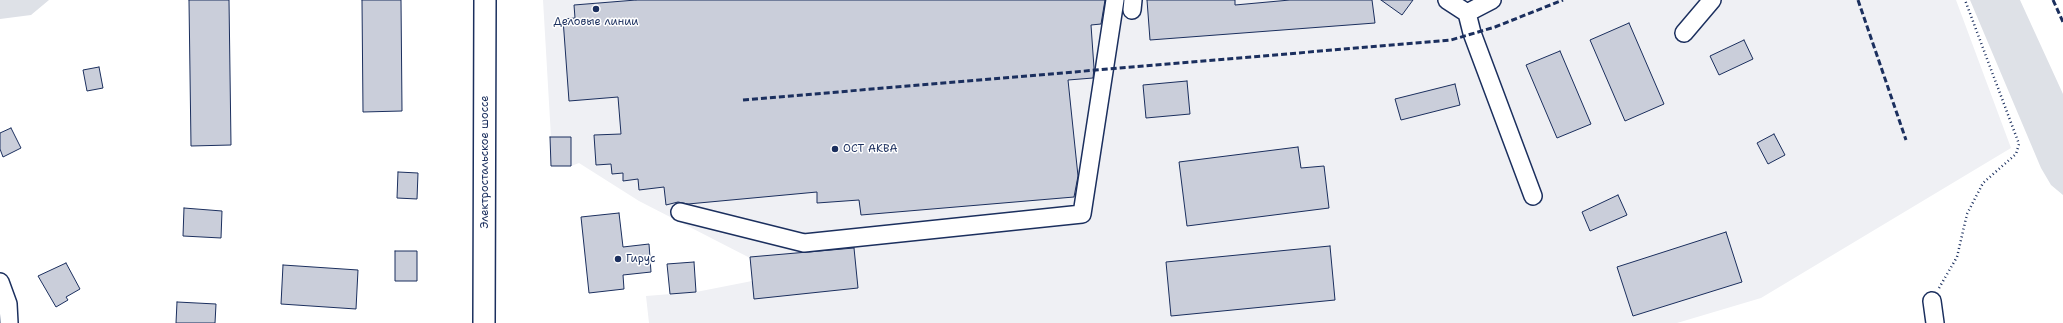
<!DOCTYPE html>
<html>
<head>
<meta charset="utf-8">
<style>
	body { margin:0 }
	canvas { display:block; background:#fff }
</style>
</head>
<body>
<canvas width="2063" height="323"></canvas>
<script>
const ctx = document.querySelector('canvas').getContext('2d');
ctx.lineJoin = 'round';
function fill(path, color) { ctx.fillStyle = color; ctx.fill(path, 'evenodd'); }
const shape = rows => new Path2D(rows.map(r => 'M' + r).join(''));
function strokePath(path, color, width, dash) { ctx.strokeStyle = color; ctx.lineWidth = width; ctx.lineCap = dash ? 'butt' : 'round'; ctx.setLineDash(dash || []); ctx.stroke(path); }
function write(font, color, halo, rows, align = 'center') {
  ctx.font = font + ' "Shantell Sans",sans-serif'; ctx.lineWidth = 3; ctx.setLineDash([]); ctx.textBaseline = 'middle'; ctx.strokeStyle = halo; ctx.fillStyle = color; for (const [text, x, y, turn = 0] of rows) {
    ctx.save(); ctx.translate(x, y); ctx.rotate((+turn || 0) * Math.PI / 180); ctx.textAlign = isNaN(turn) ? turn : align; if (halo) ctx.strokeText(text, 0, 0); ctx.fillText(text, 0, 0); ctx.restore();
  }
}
fill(shape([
	[543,0,1956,0,2011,148,1761,298,1677,323,649,323,646,296,696,292,752,281,750,258,639,201,579,163,571,166,571,137,551,137]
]), '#eff0f4');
fill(shape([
	[0,0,49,0,31,15,0,19],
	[1970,0,2020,0,2063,94,2063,195,2051,185,2041,168]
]), '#dee1e7');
const building = shape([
	[189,0,229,0,231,145,191,146,189,0],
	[362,0,401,0,402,111,363,112,362,0],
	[636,0,1105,0,1101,24,1091,25,1094,68,1093,78,1068,80,1078,176,1074,197,861,215,859,200,817,203,817,192,688,204,678,202,666,205,664,187,639,190,638,179,623,181,623,173,612,174,611,164,596,165,594,135,621,134,618,97,569,101,563,19,575,18,574,5,636,0],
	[1147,0,1235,0,1235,5,1290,0,1372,0,1375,23,1150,40,1147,0],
	[1381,0,1413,0,1402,15,1381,0],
	[1629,23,1664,104,1625,121,1590,40,1629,23],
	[1744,40,1753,59,1719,75,1710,56,1744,40],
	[1560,51,1591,124,1557,138,1526,65,1560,51],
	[99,67,103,88,87,91,83,70,99,67],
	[1187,81,1190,114,1146,118,1143,85,1187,81],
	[1455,84,1460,105,1401,120,1395,99,1455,84],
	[11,128,21,148,3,157,0,149,0,133,11,128],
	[1774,134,1785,155,1768,164,1757,143,1774,134],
	[550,137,571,137,571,166,551,166,550,137],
	[1298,147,1301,168,1324,166,1329,208,1187,226,1179,162,1298,147],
	[398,172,418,173,417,199,397,198,398,172],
	[1618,195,1627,215,1590,231,1582,212,1618,195],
	[184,208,222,211,221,238,183,236,184,208],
	[619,213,623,247,649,244,651,272,623,275,624,289,589,293,581,217,619,213],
	[1726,232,1742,282,1633,316,1617,267,1726,232],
	[1330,246,1335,300,1171,316,1166,262,1330,246],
	[854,248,858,288,754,299,750,257,854,248],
	[395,251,417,251,417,281,395,281,395,251],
	[694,262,696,292,670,294,667,264,694,262],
	[66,263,80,289,66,297,68,300,56,307,38,276,66,263],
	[283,265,358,270,356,309,281,304,283,265],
	[177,302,216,304,215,323,176,323,177,302]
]);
fill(building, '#caceda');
strokePath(building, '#1b2f5e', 1);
const minor = shape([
	[1447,0,1467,13,1492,0],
	[1132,10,1133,0],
	[1467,13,1472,33,1533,196],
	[1684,33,1712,0],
	[680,212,804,243,1082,214,1115,0],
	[0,282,8,304,9,323],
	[1932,301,1935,323]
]);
const major = shape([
	[484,323,485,0]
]);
strokePath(minor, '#1b2f5e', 20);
strokePath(major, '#1b2f5e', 24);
strokePath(shape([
	[1939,288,1957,257,1967,214,1983,183,2016,154,2019,144,1965,0]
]), '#1b2f5e', 2.5, [1, 3]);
strokePath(minor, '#fff', 17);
strokePath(major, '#fff', 21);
strokePath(shape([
	[1858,0,1906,140],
	[2053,0,2063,22],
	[743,100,1451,40,1495,27,1563,0]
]), '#1b2f5e', 3, [6, 3]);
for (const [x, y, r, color] of [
	[596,9,4,"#1b2f5e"],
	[835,149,4,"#1b2f5e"],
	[618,259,4,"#1b2f5e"]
]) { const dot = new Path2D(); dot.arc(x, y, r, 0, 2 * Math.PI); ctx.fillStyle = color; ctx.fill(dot); strokePath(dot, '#fff', 1.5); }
write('11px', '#1b2f5e', '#fff', [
	["Деловые линии",596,22,"center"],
	["ОСТ АКВА",843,149],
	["Гирус",626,259]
], 'left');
write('11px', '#1b2f5e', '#fff', [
	["Электростальское шоссе",485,162,-90]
]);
</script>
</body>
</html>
